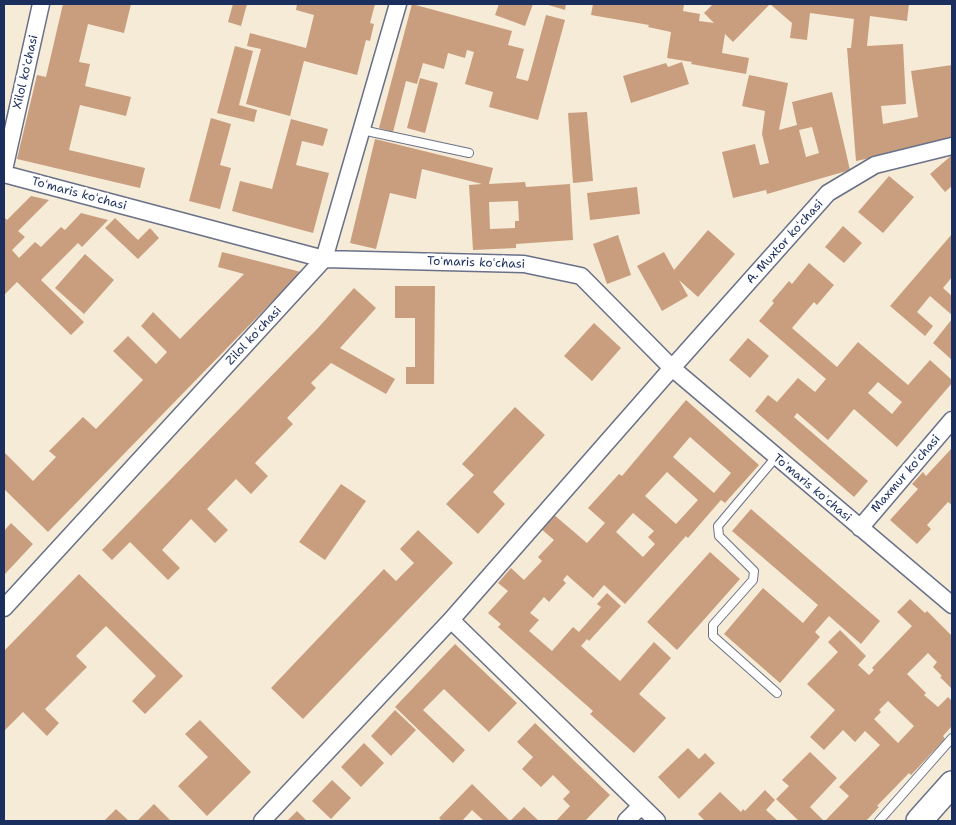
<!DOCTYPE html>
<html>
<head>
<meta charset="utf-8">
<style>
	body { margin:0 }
	#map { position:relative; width:956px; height:825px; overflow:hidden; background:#f6ebd7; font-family:"Shantell Sans",sans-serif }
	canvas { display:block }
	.frame { position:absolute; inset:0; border:5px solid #1b2f5e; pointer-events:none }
</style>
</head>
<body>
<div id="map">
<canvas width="956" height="825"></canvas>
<div class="frame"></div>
</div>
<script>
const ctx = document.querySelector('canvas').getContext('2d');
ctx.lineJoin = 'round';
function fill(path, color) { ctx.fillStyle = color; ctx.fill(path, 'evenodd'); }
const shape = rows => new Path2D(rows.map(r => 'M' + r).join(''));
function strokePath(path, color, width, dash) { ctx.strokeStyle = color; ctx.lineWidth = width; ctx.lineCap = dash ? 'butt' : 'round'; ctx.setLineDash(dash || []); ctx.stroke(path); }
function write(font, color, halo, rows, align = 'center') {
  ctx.font = font + ' "Shantell Sans",sans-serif'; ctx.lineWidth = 5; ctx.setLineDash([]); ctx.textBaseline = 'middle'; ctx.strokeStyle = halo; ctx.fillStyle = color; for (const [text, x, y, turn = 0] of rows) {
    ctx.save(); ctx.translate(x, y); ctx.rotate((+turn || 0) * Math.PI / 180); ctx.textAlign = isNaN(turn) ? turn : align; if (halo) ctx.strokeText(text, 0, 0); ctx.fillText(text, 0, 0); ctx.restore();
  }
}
fill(shape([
	[63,4,131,4,124,33,88,24,79,62,90,64,85,86,131,97,126,116,80,105,69,150,145,168,140,188,17,159,37,75,46,77],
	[233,4,247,4,241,26,228,22],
	[297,4,375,4,370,23,374,24,370,41,366,40,357,75,304,61,290,116,246,104,261,49,247,46,250,33,306,48,314,15,296,10],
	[412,4,512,31,508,45,524,49,516,78,528,81,546,15,565,20,538,120,489,107,493,92,465,84,474,52,467,50,465,58,448,53,444,69,423,63,417,84,406,81,393,132,379,128],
	[499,4,533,4,525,26,495,15],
	[545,4,566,4,565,10],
	[593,4,684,4,683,11,700,14,699,21,714,23,704,13,713,4,909,4,907,21,870,16,867,46,903,44,906,104,881,106,883,124,918,117,911,71,952,65,952,141,856,161,847,48,851,48,854,19,810,13,807,40,790,38,792,23,770,4,733,42,725,34,722,53,749,58,746,74,691,64,692,62,667,58,671,32,648,27,649,25,591,15],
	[235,46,253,51,239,105,257,110,254,122,217,113],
	[682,62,689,84,631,103,623,76,666,63,668,67],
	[749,75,788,83,779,130,797,125,792,102,832,92,850,170,767,194,766,190,733,198,722,152,755,144,760,165,769,163,762,134,765,111,742,106],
	[812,127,819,153,806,157,799,130],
	[420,78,438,83,425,133,407,128],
	[587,112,593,181,573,183,568,113],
	[211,118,231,124,220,165,231,168,220,209,189,201],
	[291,119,328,129,323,146,302,141,296,165,329,173,313,233,232,211,240,181,272,189],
	[375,139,493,168,489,184,525,182,526,187,570,184,573,240,516,244,516,248,473,250,469,185,482,184,422,169,416,199,390,193,376,249,350,243],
	[518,201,519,221,515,221,515,228,490,229,489,202],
	[952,155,952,186,945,192,930,174],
	[889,176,914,197,883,233,858,212],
	[637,187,640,214,590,220,587,193],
	[31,196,49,200,18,231,25,237,12,250,19,258,35,242,41,247,61,227,65,230,81,213,108,220,82,247,78,243,41,280,84,322,71,335,17,282,4,295,4,217,7,220],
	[115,218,138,240,150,228,159,238,138,259,105,228],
	[843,226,862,243,844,263,825,247],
	[708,230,735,254,698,297,679,280,688,296,662,311,637,266,664,252,674,270],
	[952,234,952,277,943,288,952,296,952,315,930,296,917,312,933,326,925,336,890,306],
	[618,235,631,275,607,284,593,244],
	[222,252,301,272,48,532,4,489,4,452,33,481,56,457,49,451,83,417,96,429,143,380,113,351,128,336,156,364,167,352,141,326,153,312,180,339,244,274,218,267],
	[85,254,114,280,84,314,55,288],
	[809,263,834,285,817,305,814,302,792,328,837,367,858,342,908,385,930,360,952,380,952,383,897,447,854,409,828,440,797,413,794,417,868,481,854,497,755,411,768,395,777,402,798,378,815,392,826,379,759,321,774,303,772,301,789,281,792,284],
	[878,382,902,402,892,414,868,393],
	[395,286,435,286,434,384,406,384,406,367,415,367,415,318,395,318],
	[354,288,376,308,340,348,395,379,386,394,331,363,311,383,316,388,287,418,293,424,255,463,268,476,251,494,236,479,207,509,228,530,215,543,191,519,162,550,180,568,168,580,130,542,112,560,102,550,318,328],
	[952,319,952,360,933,343],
	[594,323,621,348,592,381,564,356],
	[748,338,769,356,750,378,729,360],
	[686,400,759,465,725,503,721,500,688,538,686,536,625,604,604,585,593,598,567,575,563,580,566,583,549,602,544,597,530,613,539,620,529,631,552,651,573,627,579,632,601,607,597,604,607,593,621,606,589,641,587,639,581,646,620,681,654,642,671,658,639,694,666,718,634,753,590,714,593,711,498,627,501,624,488,613,508,591,498,583,511,568,524,580,542,561,538,557,554,540,540,528,553,514,587,543,605,523,588,508,619,474,622,476],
	[690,437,731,473,714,493,673,457],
	[667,472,698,500,676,524,645,496],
	[633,513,654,531,648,537,655,544,643,557,616,532],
	[515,407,545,435,493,492,505,504,478,534,446,504,474,475,462,464],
	[952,448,952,505,948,502,927,525,931,529,917,544,890,520,918,489,912,484,923,472,926,476],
	[341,484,366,501,325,560,299,542],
	[751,509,880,621,861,644,829,616,815,632,820,637,780,683,724,634,763,588,803,623,818,605,732,531],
	[11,523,33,544,5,574,4,573,4,531],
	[418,530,453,563,303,719,271,688,384,569,396,581,414,563,400,549],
	[710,552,740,579,677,650,647,622],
	[79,574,183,676,145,714,132,701,156,676,106,626,76,656,87,667,45,709,59,723,47,736,23,712,4,731,4,651],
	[910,599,925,613,927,611,952,636,952,689,940,677,942,676,933,667,937,662,928,653,907,674,926,693,924,695,938,707,948,697,952,701,952,726,943,736,945,739,911,775,909,773,877,806,879,807,866,821,825,821,849,796,839,787,880,745,865,731,855,742,843,730,824,750,810,737,835,710,807,684,838,652,828,642,840,630,866,656,858,665,869,675,874,670,872,668,912,626,897,612],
	[888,701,914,726,898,743,874,719,881,712,879,710],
	[455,644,517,703,489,732,444,689,423,710,465,750,453,763,395,707],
	[395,710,416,730,391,756,371,736],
	[200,720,251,772,207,816,178,786,208,757,185,734],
	[535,723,610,795,585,821,556,821,570,806,563,799,570,792,553,775,541,787,522,769,533,757,517,742],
	[364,743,384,763,361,787,341,767],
	[688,748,699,759,705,753,715,763,679,799,658,777],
	[810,752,837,778,810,807,824,821,799,821,776,799,789,786,782,780],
	[332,780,351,798,331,819,312,801],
	[472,784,510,821,524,807,539,821,484,821,472,810,462,821,442,821,439,818],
	[765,790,775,800,766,810,778,821,705,821,698,814,720,792,741,812,743,809,745,811],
	[154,804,171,821,137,821],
	[116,809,129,821,104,821],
	[297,811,307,821,287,821]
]), '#c99e7f');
const lane = shape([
	[362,130,469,153],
	[776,457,718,526,719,536,754,571,753,580,713,625,713,636,777,693],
	[879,821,952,738]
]);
const street = shape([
	[4,170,41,4],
	[4,174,324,259,524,264,581,276,672,368,952,605],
	[860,528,952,420],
	[4,608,324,259,398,4],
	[451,620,657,821],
	[262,821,451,620,672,368,828,193,875,165,952,146],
	[626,821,641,806]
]);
const primary = shape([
	[919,821,952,784]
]);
strokePath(lane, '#687188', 10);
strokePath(street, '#687188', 19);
strokePath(primary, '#687188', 28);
strokePath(lane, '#fff', 8);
strokePath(street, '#fff', 16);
strokePath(primary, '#fff', 25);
write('12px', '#1b2f5e', '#fff', [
	["Xilol koʻchasi",26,72,-77],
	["Toʻmaris koʻchasi",79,194,15],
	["A. Muxtor koʻchasi",785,242,-48],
	["Toʻmaris koʻchasi",476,263,2],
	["Zilol koʻchasi",254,336,-47],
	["Maxmur koʻchasi",906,474,-49],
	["Toʻmaris koʻchasi",812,488,40]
]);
</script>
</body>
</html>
